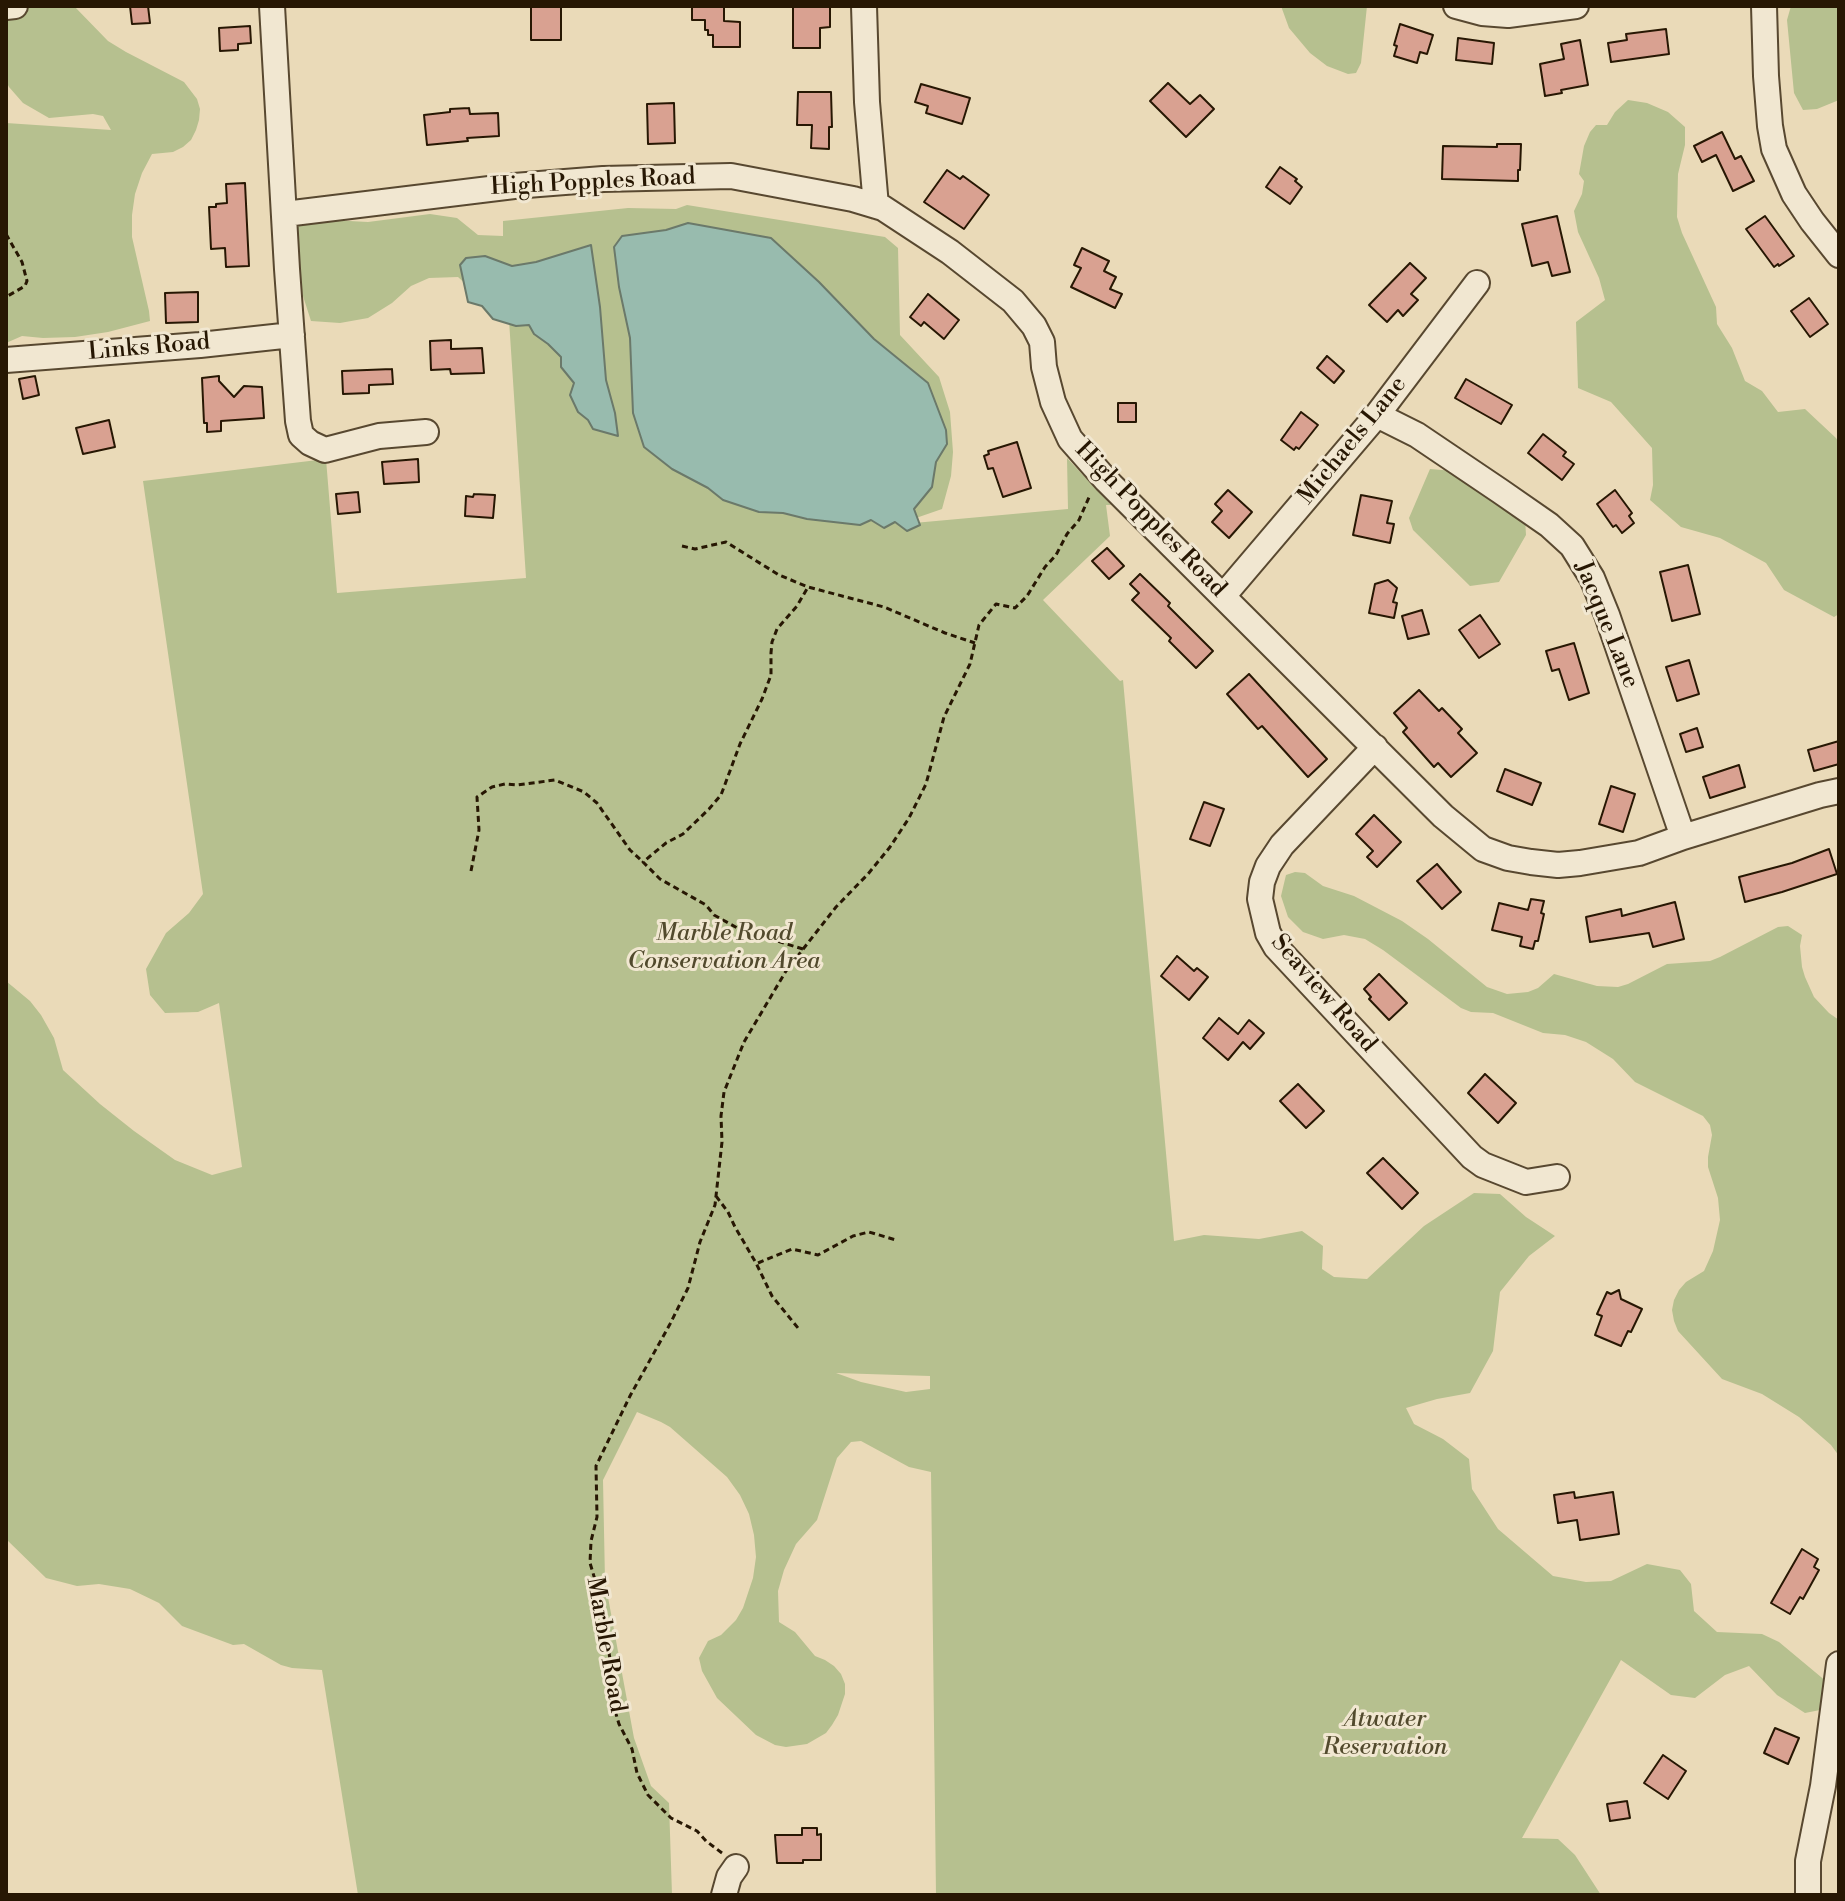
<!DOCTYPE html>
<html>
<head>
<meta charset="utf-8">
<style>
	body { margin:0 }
	#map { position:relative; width:1845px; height:1901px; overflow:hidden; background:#eadab8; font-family:"Libre Bodoni",serif }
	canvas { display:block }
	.frame { position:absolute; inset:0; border:8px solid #271703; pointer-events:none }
</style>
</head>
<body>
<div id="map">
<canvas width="1845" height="1901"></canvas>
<div class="frame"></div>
</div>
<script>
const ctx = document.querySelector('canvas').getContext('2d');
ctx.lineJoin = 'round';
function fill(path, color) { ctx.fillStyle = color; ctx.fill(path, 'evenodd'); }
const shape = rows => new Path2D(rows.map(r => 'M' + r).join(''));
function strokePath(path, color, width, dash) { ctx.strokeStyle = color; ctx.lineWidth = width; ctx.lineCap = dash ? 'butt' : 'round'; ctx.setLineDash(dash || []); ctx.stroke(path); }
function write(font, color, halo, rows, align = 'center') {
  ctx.font = font + ' "Libre Bodoni",serif'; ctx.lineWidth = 6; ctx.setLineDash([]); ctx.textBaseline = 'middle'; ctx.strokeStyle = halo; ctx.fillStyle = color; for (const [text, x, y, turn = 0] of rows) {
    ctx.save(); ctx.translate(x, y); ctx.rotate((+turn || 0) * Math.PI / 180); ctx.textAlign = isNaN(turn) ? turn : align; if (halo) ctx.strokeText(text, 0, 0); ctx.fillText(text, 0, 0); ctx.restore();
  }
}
fill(shape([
	[6,6,74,6,108,41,126,52,184,82,197,99,200,109,199,120,196,130,191,140,183,147,173,152,152,154,142,173,135,194,132,215,132,237,149,311,150,321,108,332,75,337,43,338,22,336,6,343,6,123,111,130,103,116,93,114,49,118,23,103,9,87,6,81],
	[1281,6,1367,6,1361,63,1356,73,1348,74,1327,66,1310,53,1289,28],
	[1791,6,1839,6,1839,100,1817,109,1803,110,1794,93,1787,20],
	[1628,100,1647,103,1668,112,1685,127,1685,145,1678,174,1677,217,1682,233,1716,307,1717,324,1732,348,1745,381,1762,391,1778,412,1805,409,1836,438,1839,443,1839,614,1834,617,1784,590,1766,563,1720,538,1681,527,1650,500,1653,485,1652,448,1611,402,1578,388,1576,322,1605,300,1599,278,1578,232,1574,211,1582,194,1584,181,1579,174,1584,146,1590,132,1596,125,1607,125,1615,112],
	[687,205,885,237,898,248,900,335,939,377,950,412,953,452,951,476,942,509,916,518,903,524,1068,509,1067,458,1111,505,1106,505,1110,536,1043,600,1120,681,1123,680,1174,1241,1204,1235,1259,1239,1302,1231,1323,1246,1322,1269,1334,1277,1367,1279,1424,1226,1474,1193,1500,1194,1526,1217,1555,1236,1529,1256,1500,1292,1493,1351,1470,1393,1437,1399,1406,1408,1414,1424,1443,1439,1469,1459,1472,1489,1498,1529,1553,1576,1586,1582,1611,1581,1647,1564,1680,1570,1691,1584,1694,1611,1717,1632,1762,1634,1779,1642,1827,1682,1825,1709,1805,1713,1777,1695,1749,1666,1725,1675,1695,1698,1671,1695,1621,1660,1522,1838,1558,1839,1575,1855,1601,1895,936,1895,931,1472,909,1467,861,1441,851,1442,837,1458,817,1520,796,1544,784,1570,778,1591,779,1622,795,1632,815,1656,825,1660,834,1666,841,1674,845,1684,845,1694,838,1715,832,1725,826,1733,807,1744,786,1747,775,1745,756,1735,717,1698,702,1671,699,1658,708,1641,721,1635,736,1620,743,1608,753,1578,756,1557,754,1535,749,1514,740,1495,727,1477,670,1427,661,1422,637,1412,603,1480,605,1581,634,1738,651,1786,669,1803,672,1895,358,1895,322,1670,292,1668,281,1665,244,1644,233,1645,182,1626,159,1603,130,1589,99,1584,77,1586,46,1578,6,1539,6,981,30,1001,41,1015,54,1038,63,1070,100,1104,134,1131,175,1160,212,1175,242,1167,219,1003,198,1012,165,1013,150,995,146,969,166,933,189,913,203,894,143,481,326,459,337,593,526,578,508,305,482,299,458,277,429,278,411,286,392,303,368,318,340,323,311,321,303,296,298,271,298,226,312,219,368,222,430,214,457,218,478,235,503,236,503,221,628,208,676,209],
	[836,1373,930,1376,930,1389,906,1392,861,1382],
	[1430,469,1454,471,1525,518,1526,535,1499,582,1470,586,1413,530,1409,518],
	[1295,872,1305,873,1323,886,1354,896,1402,921,1428,939,1487,987,1507,994,1528,992,1538,988,1554,974,1597,986,1618,987,1628,984,1667,964,1710,961,1720,957,1778,927,1788,926,1802,935,1800,946,1802,967,1805,977,1814,997,1829,1013,1839,1020,1839,1456,1831,1445,1799,1417,1762,1394,1722,1379,1678,1331,1674,1321,1672,1310,1674,1300,1679,1290,1686,1282,1704,1271,1713,1251,1720,1220,1718,1198,1708,1167,1708,1157,1712,1135,1710,1125,1703,1116,1635,1082,1613,1059,1586,1042,1565,1035,1543,1033,1493,1013,1471,1012,1461,1008,1383,950,1365,939,1344,935,1323,939,1303,932,1288,917,1281,896,1286,875]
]), '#b6c08f');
const water = shape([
	[688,223,771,238,819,282,874,339,928,383,946,430,947,444,936,462,932,487,914,509,920,525,907,531,895,522,884,528,871,520,860,525,807,519,783,513,759,512,723,500,708,488,672,469,644,447,633,413,630,338,619,287,614,247,622,236,666,230,688,223],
	[591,245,600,307,606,380,615,413,618,436,593,429,588,420,578,412,570,395,574,383,561,367,561,357,548,344,534,334,529,325,516,326,493,319,482,306,468,302,460,265,466,258,485,256,512,266,536,262,591,245]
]);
fill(water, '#98bbae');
strokePath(water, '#6b796a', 2);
const building = shape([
	[130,6,148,6,150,23,132,24,130,6],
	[531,6,561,6,561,40,531,40,531,6],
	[692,6,724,6,724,21,740,22,740,47,713,47,713,35,708,35,708,30,705,30,705,20,692,20,692,6],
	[793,6,830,6,830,27,820,28,820,48,793,48,793,6],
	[1400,24,1433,35,1427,54,1420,52,1417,63,1394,56,1397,46,1394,45,1400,24],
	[250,26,251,43,238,44,238,50,220,51,219,28,250,26],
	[1666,29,1669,54,1611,62,1608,43,1627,40,1626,34,1666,29],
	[1458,38,1494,43,1492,64,1456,60,1458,38],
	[1580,40,1588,85,1561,90,1562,93,1545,96,1540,64,1564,59,1561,44,1580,40],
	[1168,83,1190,104,1200,95,1214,109,1186,137,1150,101,1168,83],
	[921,84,970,98,962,124,926,113,928,106,915,102,921,84],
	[798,92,831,92,832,127,829,127,829,149,811,148,812,125,797,125,798,92],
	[674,103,675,143,648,144,647,104,674,103],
	[469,108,470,114,498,113,499,136,467,138,468,141,427,145,424,115,450,112,450,109,469,108],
	[1722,132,1735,159,1741,156,1754,181,1733,191,1716,155,1702,162,1694,146,1722,132],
	[1497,144,1521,144,1520,170,1518,170,1518,181,1442,179,1443,146,1497,147,1497,144],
	[1280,167,1297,179,1295,181,1302,187,1290,204,1266,187,1280,167],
	[947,170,960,179,963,176,989,195,964,229,924,202,947,170],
	[245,183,249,266,226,267,225,248,211,249,209,207,216,207,216,204,227,203,226,184,245,183],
	[1557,216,1570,272,1552,276,1548,262,1532,266,1522,224,1557,216],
	[1765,216,1794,256,1779,266,1778,264,1774,267,1746,229,1765,216],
	[1082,248,1109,261,1104,271,1116,277,1110,289,1122,294,1115,308,1071,287,1081,268,1074,265,1082,248],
	[1410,263,1426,278,1411,294,1418,300,1403,316,1398,310,1387,322,1369,305,1410,263],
	[198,292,198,322,166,323,165,293,198,292],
	[928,294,959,320,944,339,924,322,921,326,910,317,928,294],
	[1809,298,1828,324,1810,337,1791,311,1809,298],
	[451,340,451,349,482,348,484,373,451,374,450,369,431,370,430,341,451,340],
	[1327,356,1344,371,1334,383,1317,368,1327,356],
	[392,369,393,384,369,385,369,393,343,394,342,371,392,369],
	[35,376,39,395,23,399,19,379,35,376],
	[219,376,219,381,234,397,244,386,262,387,264,418,221,421,221,431,207,432,207,423,204,423,202,378,219,376],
	[1466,379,1512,405,1501,424,1455,398,1466,379],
	[1118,403,1136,403,1136,422,1118,422,1118,403],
	[1301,412,1318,425,1299,449,1296,447,1294,450,1281,440,1301,412],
	[109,420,115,447,83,454,76,428,109,420],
	[1543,434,1566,452,1563,456,1574,464,1562,480,1528,453,1543,434],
	[1017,442,1031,488,1003,497,993,468,988,469,984,456,989,454,988,451,1017,442],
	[418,459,419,482,384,484,382,462,418,459],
	[1228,490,1252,512,1229,538,1212,522,1222,511,1215,504,1228,490],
	[1615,490,1632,513,1629,516,1634,523,1622,533,1616,525,1613,527,1597,504,1615,490],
	[358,492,360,512,338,514,336,494,358,492],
	[474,494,495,495,493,518,465,516,466,496,473,497,474,494],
	[1361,495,1392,501,1387,523,1394,524,1390,543,1353,535,1361,495],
	[1107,548,1124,566,1109,579,1092,561,1107,548],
	[1688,565,1700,614,1672,621,1660,572,1688,565],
	[1140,574,1170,603,1168,606,1213,651,1196,668,1169,641,1171,638,1132,600,1139,593,1130,584,1140,574],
	[1388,580,1397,588,1393,602,1397,603,1394,618,1369,613,1375,584,1388,580],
	[1422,610,1429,634,1408,639,1402,616,1422,610],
	[1480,615,1500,644,1479,658,1459,630,1480,615],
	[1574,643,1589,693,1569,700,1559,669,1552,671,1546,651,1574,643],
	[1689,660,1699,694,1677,701,1666,667,1689,660],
	[1249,674,1327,759,1308,777,1262,726,1258,729,1227,694,1249,674],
	[1419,690,1439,711,1442,708,1462,729,1458,733,1477,753,1451,777,1438,763,1434,767,1403,732,1407,728,1394,713,1419,690],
	[1697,728,1703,747,1686,752,1680,734,1697,728],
	[1839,741,1839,764,1814,771,1808,750,1839,741],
	[1739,765,1745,787,1710,798,1703,777,1739,765],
	[1505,769,1541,783,1532,805,1497,791,1505,769],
	[1611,786,1635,794,1623,832,1599,824,1611,786],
	[1204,802,1224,809,1210,846,1190,839,1204,802],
	[1374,815,1401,842,1377,867,1367,857,1373,851,1356,834,1374,815],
	[1829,849,1837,874,1782,892,1745,902,1739,877,1792,863,1829,849],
	[1437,864,1461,892,1442,909,1417,881,1437,864],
	[1531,899,1544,901,1541,913,1544,914,1538,941,1535,941,1533,949,1520,946,1522,937,1492,930,1499,903,1528,910,1531,899],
	[1675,902,1684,939,1653,947,1649,933,1590,942,1586,917,1621,909,1622,916,1675,902],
	[1177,956,1194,971,1197,968,1208,977,1189,1000,1161,976,1177,956],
	[1379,974,1407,1003,1389,1020,1369,999,1371,997,1364,989,1379,974],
	[1219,1018,1238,1034,1249,1020,1264,1033,1250,1049,1243,1042,1228,1060,1203,1038,1219,1018],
	[1485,1074,1516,1103,1498,1123,1468,1093,1485,1074],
	[1298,1084,1324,1111,1306,1128,1280,1101,1298,1084],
	[1383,1158,1418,1193,1402,1209,1367,1173,1383,1158],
	[1619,1290,1621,1299,1642,1309,1631,1332,1628,1331,1621,1346,1595,1335,1602,1316,1597,1314,1607,1292,1611,1294,1619,1290],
	[1574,1492,1575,1498,1613,1492,1619,1534,1580,1540,1577,1520,1558,1523,1554,1495,1574,1492],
	[1802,1549,1818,1559,1814,1567,1819,1570,1803,1599,1800,1597,1790,1614,1771,1603,1802,1549],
	[1775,1728,1799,1738,1788,1764,1764,1753,1775,1728],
	[1663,1755,1686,1771,1668,1799,1644,1783,1663,1755],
	[1627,1801,1630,1818,1610,1821,1607,1804,1627,1801],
	[802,1828,817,1828,817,1835,821,1834,821,1860,803,1860,803,1863,777,1863,775,1835,802,1835,802,1828]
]);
fill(building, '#d9a191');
strokePath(building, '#271703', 2);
const minor = shape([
	[272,6,287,269,298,421,301,435,310,443,325,450,379,436,426,432],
	[864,6,867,102,876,206],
	[1456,6,1482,13,1508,15,1576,6],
	[1764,6,1766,76,1770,126,1774,149,1794,194,1812,221,1839,255],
	[6,7,15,6],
	[285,214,514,186,603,179,731,176,853,199,883,208,950,252,1013,301,1034,326,1042,342,1044,367,1053,402,1070,439,1106,480,1443,816,1483,849,1508,858,1531,862,1558,865,1580,863,1639,853,1683,837,1820,795,1839,791],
	[6,360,200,345,292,335],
	[1377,415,1417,435,1500,491,1549,525,1572,546,1592,578,1607,615,1683,837],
	[1224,595,1377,415,1477,283],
	[1375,747,1282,845,1268,866,1262,882,1260,899,1268,933,1276,947,1472,1157,1483,1165,1526,1182,1557,1177],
	[724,1895,729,1877,736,1867],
	[1808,1895,1808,1861,1823,1786,1839,1664]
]);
strokePath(minor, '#584830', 28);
strokePath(shape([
	[6,234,22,262,27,281,25,286,6,297],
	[682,546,695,549,726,542,779,575,808,587,884,607,945,633,975,643],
	[471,871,479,830,477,797,492,787,505,784,517,785,555,780,584,792,597,803,630,850,643,862],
	[803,949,741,930,714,915,706,905,660,879,643,862,666,843,683,834,709,809,721,795,740,744,762,699,771,675,771,653,772,642,777,629,797,606,808,587],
	[716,1196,728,1212,735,1227,756,1263,772,1296,798,1328],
	[758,1263,792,1249,818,1255,853,1236,869,1232,896,1240],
	[722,1853,706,1841,697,1831,671,1818,648,1795,637,1773,632,1749,619,1724,613,1704,614,1683,599,1593,590,1563,591,1541,597,1517,596,1466,630,1396,670,1324,688,1288,700,1242,715,1205,722,1142,721,1116,724,1092,744,1042,786,971,836,907,868,874,890,847,909,818,926,784,944,717,970,664,979,625,996,604,1015,608,1027,596,1045,567,1056,555,1067,534,1079,520,1090,495]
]), '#271703', 3, [6, 4]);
strokePath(minor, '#f1e7d1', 24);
write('24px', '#271703', '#f1e7d1', [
	["High Popples Road",593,183,-3],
	["Links Road",149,348,-5],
	["Michaels Lane",1353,441,-51],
	["High Popples Road",1150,520,46],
	["Jacque Lane",1606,625,68],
	["Seaview Road",1323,994,49],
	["Marble Road",605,1645,80]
]);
write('italic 24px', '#524a2d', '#f1e7d1', [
	["Marble Road",724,934],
	["Conservation Area",724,962],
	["Atwater",1385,1720],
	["Reservation",1385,1748]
]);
</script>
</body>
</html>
